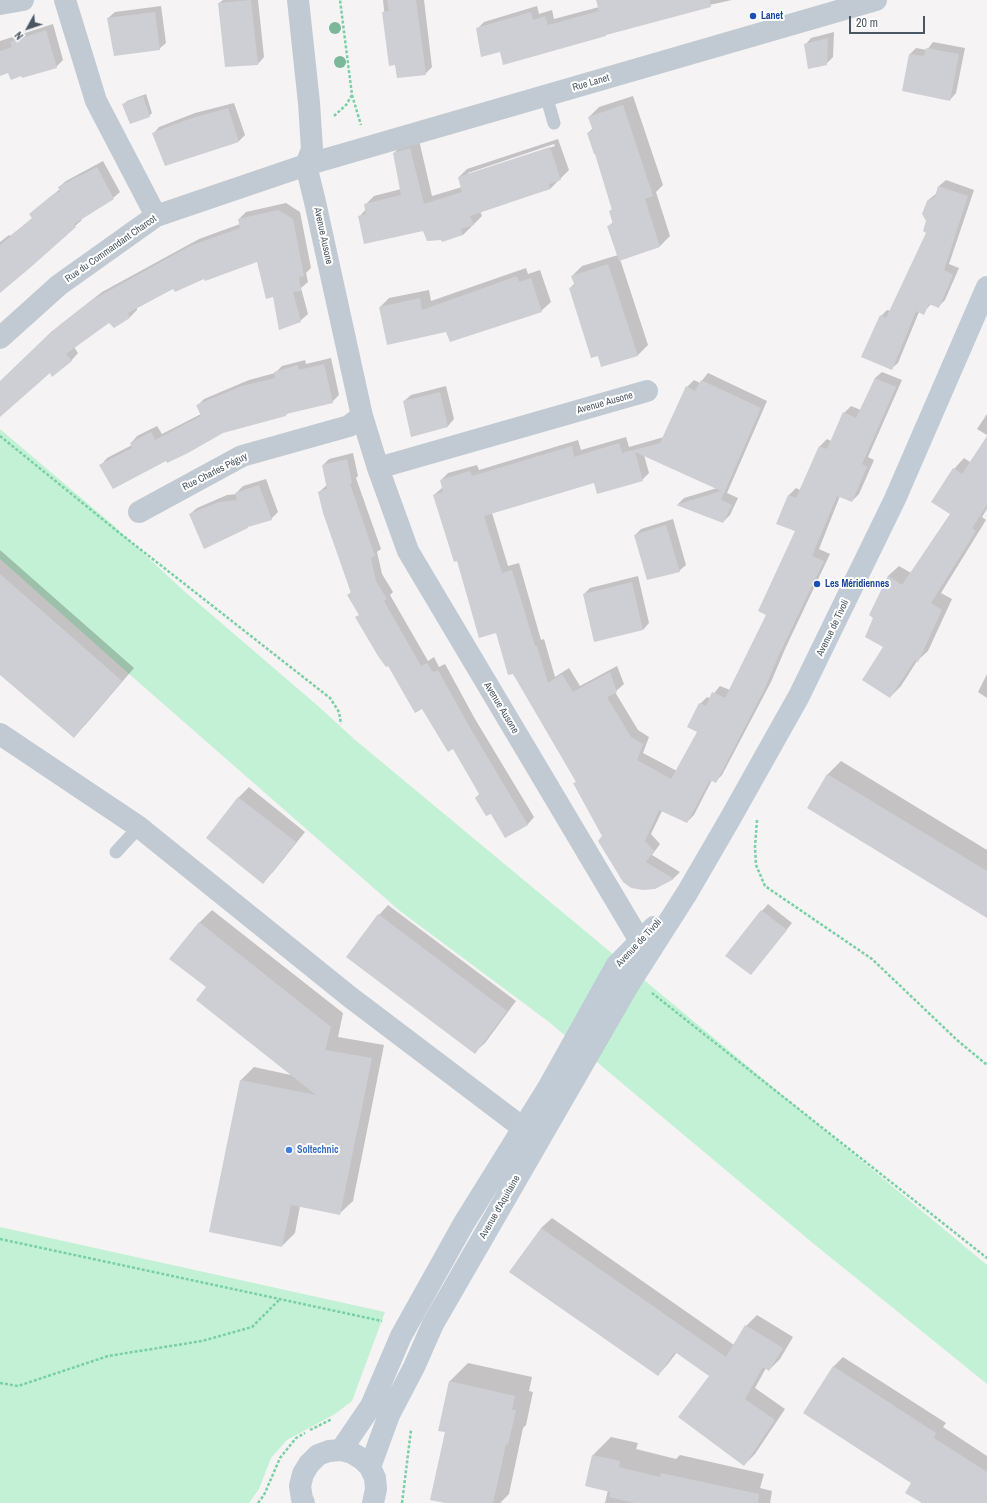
<!DOCTYPE html>
<html>
<head>
<meta charset="utf-8">
<style>
	body { margin:0 }
	#map { position:relative; width:987px; height:1503px; overflow:hidden; background:#f5f3f3; font-family:"Archivo Narrow",sans-serif }
	canvas { display:block }
	.north { position:absolute; left:8px; top:8px; width:40px; height:40px; -webkit-text-stroke:3px #fff; paint-order:stroke; rotate:230deg; font-size:11px; font-weight:700; line-height:16px; text-align:center; color:#4a5661 }
	.north::after { content:''; display:block; margin:auto; width:14px; height:18px; background:#4a5661; clip-path:polygon(50% 0,100% 100%,50% 72%,0 100%) }
	.scale { position:absolute; left:849px; top:16px; width:76px; height:18px; box-sizing:border-box; border:2px solid #4a5661; border-top:0; padding-left:5px; font-size:12px; line-height:14px; white-space:nowrap; color:#4a5661; -webkit-text-stroke:3px #fff; paint-order:stroke }
</style>
</head>
<body>
<div id="map">
<canvas width="987" height="1503"></canvas>
<div class="north">N</div>
<div class="scale">20 m</div>
</div>
<script>
const ctx = document.querySelector('canvas').getContext('2d');
ctx.lineJoin = 'round';
function fill(path, color) { ctx.fillStyle = color; ctx.fill(path, 'evenodd'); }
const shape = rows => new Path2D(rows.map(r => 'M' + r).join(''));
function strokePath(path, color, width, dash) { ctx.strokeStyle = color; ctx.lineWidth = width; ctx.lineCap = dash ? 'butt' : 'round'; ctx.setLineDash(dash || []); ctx.stroke(path); }
function write(font, color, halo, rows, align = 'center') {
  ctx.font = font + ' "Archivo Narrow",sans-serif'; ctx.lineWidth = 4; ctx.setLineDash([]); ctx.textBaseline = 'middle'; ctx.strokeStyle = halo; ctx.fillStyle = color; for (const [text, x, y, turn = 0] of rows) {
    ctx.save(); ctx.translate(x, y); ctx.rotate((+turn || 0) * Math.PI / 180); ctx.textAlign = isNaN(turn) ? turn : align; if (halo) ctx.strokeText(text, 0, 0); ctx.fillText(text, 0, 0); ctx.restore();
  }
}
fill(shape([
	[0,429,113,525,184,591,318,706,354,739,987,1265,987,1384,814,1244,549,1022,400,911,128,673,0,559],
	[0,1227,385,1312,352,1401,335,1414,287,1440,271,1458,259,1489,249,1503,0,1503]
]), '#c3f1d5');
fill(shape([
	[223,0,258,0,264,57,258,64,219,3],
	[383,0,424,0,432,67,425,74,396,64,390,65],
	[600,0,732,0,500,51,477,29,484,22,537,6,539,14,552,10,554,19,599,7],
	[161,6,166,43,159,49,108,18,115,12],
	[53,24,63,60,56,67,22,75,8,71,0,75,0,41],
	[834,32,833,57,826,64,805,45,811,38],
	[933,42,965,48,956,93,950,100,909,55,916,48,927,50],
	[146,94,152,113,149,116,124,104,127,101],
	[633,96,663,185,656,192,670,236,660,246,620,259,648,345,638,355,602,366,570,288,575,283,572,276,582,266,618,255,609,226,613,222,610,211,613,208,596,152,588,133,593,128,589,117,599,107],
	[234,103,245,135,239,141,154,133,159,127,195,113],
	[558,139,569,170,550,189,480,211,482,216,463,235,441,239,424,230,360,216,366,209,365,205,374,196,401,189,394,153,402,145,419,140,432,196,462,187,459,177,467,169],
	[554,144,555,146,468,175,468,173],
	[103,161,120,192,113,198,81,219,82,220,75,226,0,291,0,242,9,235,10,236,33,218,37,208,60,189,59,187,66,181],
	[946,180,974,190,949,264,959,268,945,300,938,307,931,304,923,313,919,312,898,363,891,369,881,316,887,310,890,311,927,232,927,201,937,193,939,186],
	[286,203,300,212,311,268,306,273,308,282,301,288,308,314,300,321,273,296,258,261,174,287,137,308,137,310,130,317,114,327,109,321,74,347,78,353,71,361,50,372,0,409,0,382,61,324,102,292,199,239,240,224,239,219,246,212],
	[526,268,528,274,540,270,551,302,541,311,447,331,380,307,389,298,429,290,431,301],
	[331,358,339,395,332,402,288,413,286,415,223,432,166,460,101,465,107,458,132,445,131,443,137,436,157,426,162,434,201,414,197,406,204,399,249,380,275,373,282,366,305,360,306,364],
	[882,372,902,380,868,457,874,460,859,494,852,501,840,496,819,549,830,554,785,649,771,682,722,775,715,782,712,780,694,815,687,822,662,811,651,834,660,844,652,855,680,872,674,878,655,888,603,836,575,783,577,781,457,560,434,495,443,487,441,480,448,473,477,465,479,470,578,440,581,450,626,437,629,447,664,437,687,387,694,380,700,383,708,373,767,401,727,493,738,498,730,515,723,522,678,504,684,498,717,488,644,455,649,473,642,480,595,482,492,513,508,566,519,563,541,640,544,639,555,677,569,668,580,686,617,666,624,684,615,692,638,730,649,737,643,753,677,771,698,732,700,704,707,697,710,698,720,686,730,690,767,614,796,531,778,523,789,495,796,488,800,490,820,446,827,439,831,441,844,413,851,406,861,410,875,378],
	[446,386,454,419,448,426,412,436,404,401,411,395],
	[987,414,987,435,977,429],
	[987,438,987,509,982,517,986,520,941,593,952,599,928,651,917,661,901,686,890,697,884,647,875,618,888,576,899,566,911,573,951,513,954,469,964,458,970,462],
	[353,453,358,476,356,478,381,549,377,552,382,574,393,592,390,595,428,661,434,657,439,667,445,664,475,719,534,817,528,824,506,837,453,748,423,708,348,595,351,592,319,492,327,485,323,465,329,459],
	[266,479,278,512,271,519,190,514,197,508,227,495,237,494,236,493,243,486],
	[673,519,686,565,679,571,635,535,641,529],
	[0,550,134,668,87,723,74,736,0,673],
	[638,576,649,623,643,630,584,594,590,588],
	[987,674,987,698,978,692],
	[841,761,987,850,987,917,808,807,828,774],
	[249,787,305,832,273,872,263,882,207,838,239,797],
	[768,904,792,923,751,974,762,911],
	[388,905,516,1001,485,1043,475,1052,379,915],
	[212,910,343,1013,338,1037,384,1045,353,1201,339,1214,300,1206,295,1233,282,1246,241,1080,254,1067,291,1075,207,987,199,923],
	[552,1218,734,1345,746,1326,757,1315,793,1337,780,1359,769,1370,766,1368,755,1388,785,1409,755,1454,744,1465,710,1376,677,1352,668,1364,658,1375,541,1228],
	[843,1357,946,1423,943,1427,987,1456,987,1503,923,1503,912,1483,833,1367],
	[468,1363,532,1377,529,1391,533,1392,526,1425,523,1428,509,1494,500,1503,449,1503,446,1431,450,1381],
	[611,1437,638,1443,636,1449,676,1459,680,1455,764,1474,760,1488,772,1491,770,1503,605,1503,608,1490,593,1455]
]), '#0003');
fill(shape([
	[251,0,258,65,225,67,218,3],
	[387,0,416,0,426,75,397,78,395,65,389,66,382,12,389,11],
	[596,0,710,0,711,7,606,35,606,36,503,65,500,52,481,57,476,28,531,12,533,20,545,16,548,25,599,11],
	[155,12,160,50,114,56,107,18],
	[46,30,57,68,22,78,21,76,11,80,8,73,0,76,0,51,12,47,10,42],
	[828,38,827,65,808,69,804,44],
	[926,48,959,54,950,101,902,91,909,54,924,56],
	[143,96,150,117,130,124,122,104],
	[623,105,653,196,645,199,660,247,619,261,607,226,613,224,609,211,612,210,595,154,594,154,587,133,593,131,588,117],
	[228,108,239,142,165,166,152,133,189,119],
	[550,147,561,180,549,184,550,189,470,216,474,225,461,229,463,235,442,242,441,240,427,241,423,231,364,244,358,216,366,214,364,204,401,195,393,153,410,148,424,204,462,192,458,177],
	[97,167,114,199,74,224,76,227,31,267,0,293,0,245,32,218,29,214,51,196,60,191,58,187],
	[938,186,968,196,944,270,953,275,939,308,929,304,924,315,916,311,892,370,861,357,880,315,886,318,926,233,923,231,926,221,922,214,927,201,935,197],
	[278,210,293,219,304,276,299,277,301,291,293,292,301,322,279,330,273,297,266,299,257,262,205,281,204,279,175,292,173,289,128,313,130,318,114,328,109,323,66,354,72,361,52,377,50,373,0,417,0,381,52,331,94,299,190,246,240,228,238,219],
	[608,264,638,356,601,367,598,356,591,358,569,288,575,286,571,276],
	[517,276,519,282,531,278,542,312,450,342,446,332,387,345,379,307,420,298,422,310],
	[324,364,333,403,286,414,286,416,223,433,188,453,167,463,166,461,113,489,99,465,132,448,130,443,151,432,155,440,201,416,196,405,242,386,275,378,274,372,298,365,299,370],
	[875,378,896,387,862,464,867,467,852,502,837,496,812,556,824,561,778,657,764,690,716,783,710,780,687,823,659,810,645,841,654,851,646,862,674,879,655,889,643,890,631,888,623,882,598,841,602,836,573,783,576,782,513,674,508,675,496,633,479,638,457,561,454,562,433,495,443,492,440,480,470,471,472,476,572,446,574,457,619,443,622,453,660,443,686,386,695,391,701,380,761,408,721,500,732,505,723,523,676,505,721,491,635,452,643,481,597,494,594,483,484,516,502,573,512,570,535,646,537,646,548,683,562,674,573,692,610,672,617,692,607,697,631,737,643,744,637,760,671,779,697,732,687,727,699,703,706,706,712,692,725,698,766,615,758,611,795,531,776,524,788,495,796,498,819,446,827,449,843,412,856,418],
	[440,392,448,427,411,437,403,401],
	[987,436,987,505,972,528,976,531,931,603,942,610,918,662,915,660,890,698,862,680,883,647,865,637,873,618,869,615,888,576,902,585,950,514,931,502,953,468,962,474],
	[347,459,352,483,350,484,375,556,371,558,376,581,387,599,384,601,421,666,427,663,433,672,438,670,469,726,528,825,505,838,491,814,486,816,475,798,479,794,453,749,448,752,422,709,415,713,388,666,386,667,378,656,355,617,359,615,347,595,351,593,323,513,318,492,327,489,322,465],
	[259,485,272,520,248,527,248,528,204,549,189,514,219,502,237,500,235,493],
	[666,525,680,572,647,580,634,535],
	[0,574,122,681,74,738,0,675],
	[632,582,643,630,594,642,583,594],
	[827,774,987,871,987,918,807,808],
	[238,797,296,842,263,884,206,838],
	[761,910,787,930,751,975,725,956],
	[378,914,507,1011,475,1054,346,957],
	[199,922,331,1027,325,1050,372,1058,340,1215,291,1205,282,1247,209,1232,240,1080,316,1095,196,1000,206,987,169,959],
	[541,1228,726,1357,745,1325,783,1348,769,1371,763,1367,745,1399,775,1420,744,1466,678,1417,709,1376,675,1352,658,1376,509,1272],
	[833,1366,936,1433,934,1438,987,1472,987,1503,922,1503,905,1493,911,1483,803,1413],
	[449,1381,515,1396,512,1410,516,1410,508,1445,506,1444,493,1503,445,1503,430,1500,445,1432,438,1431],
	[592,1455,620,1461,619,1467,660,1477,661,1473,759,1494,758,1503,634,1503,609,1497,610,1492,585,1486]
]), '#cdcfd5');
strokePath(shape([
	[352,95,361,125],
	[334,116,346,105,352,95,340,0],
	[0,436,117,531,330,698,339,712,341,724],
	[757,820,755,847,756,865,765,886,872,959,957,1040,987,1065],
	[652,993,987,1258],
	[0,1239,382,1321],
	[0,1383,18,1386,108,1356,202,1341,252,1327,280,1299],
	[310,1430,332,1419],
	[258,1503,264,1495,280,1458,296,1438,305,1433],
	[402,1503,411,1430]
]), '#7ad0a6', 2.5, [3, 2]);
strokePath(shape([
	[546,95,554,123],
	[116,852,139,827]
]), '#c1cad2', 13);
strokePath(shape([
	[65,0,96,101,156,216],
	[298,0,309,103,312,149,306,165,315,202,362,416,378,468,408,551,640,941],
	[0,4,23,0],
	[0,338,59,285,156,216,306,165,876,0],
	[378,468,647,391],
	[139,512,242,456,349,426,362,416],
	[0,734,139,827,350,997,523,1128]
]), '#c1cad2', 22);
strokePath(shape([
	[341,1450,371,1406,401,1336,464,1223,548,1088,616,966,654,927],
	[370,1467,389,1415,414,1367,433,1324,629,984,687,893,730,819,799,696,895,499,987,287],
	[304,1503,302,1499,300,1486,303,1474,309,1464,318,1455,329,1451,341,1450,352,1453,362,1459,370,1467,375,1478,376,1489,373,1503]
]), '#c1cbd6', 22);
ctx.fillStyle = '#7bb799';
for (const [x, y] of [
	[335,28],
	[340,62]
]) { ctx.beginPath(); ctx.arc(x, y, 6, 0, 2 * Math.PI); ctx.fill(); }
for (const [x, y, r, color] of [
	[753,16,4,"#1a4fb4"],
	[817,584,4,"#1a4fb4"],
	[289,1150,4,"#3f7fe0"]
]) { const dot = new Path2D(); dot.arc(x, y, r, 0, 2 * Math.PI); ctx.fillStyle = color; ctx.fill(dot); strokePath(dot, '#fff', 1.5); }
write('bold 10px', '#164399', '#fff', [
	["Lanet",761,16],
	["Les Méridiennes",825,584]
], 'left');
write('10px', '#4a5661', '#fff', [
	["Rue Lanet",591,83,-16],
	["Avenue Ausone",323,236,78],
	["Rue du Commandant Charcot",111,249,-35],
	["Avenue Ausone",605,403,-16],
	["Rue Charles Péguy",215,472,-27],
	["Avenue de Tivoli",833,628,-64],
	["Avenue Ausone",501,708,59],
	["Avenue de Tivoli",639,943,-47],
	["Avenue d'Aquitaine",500,1207,-60]
]);
write('bold 10px', '#366cbe', '#fff', [
	["Soltechnic",297,1150]
], 'left');
</script>
</body>
</html>
